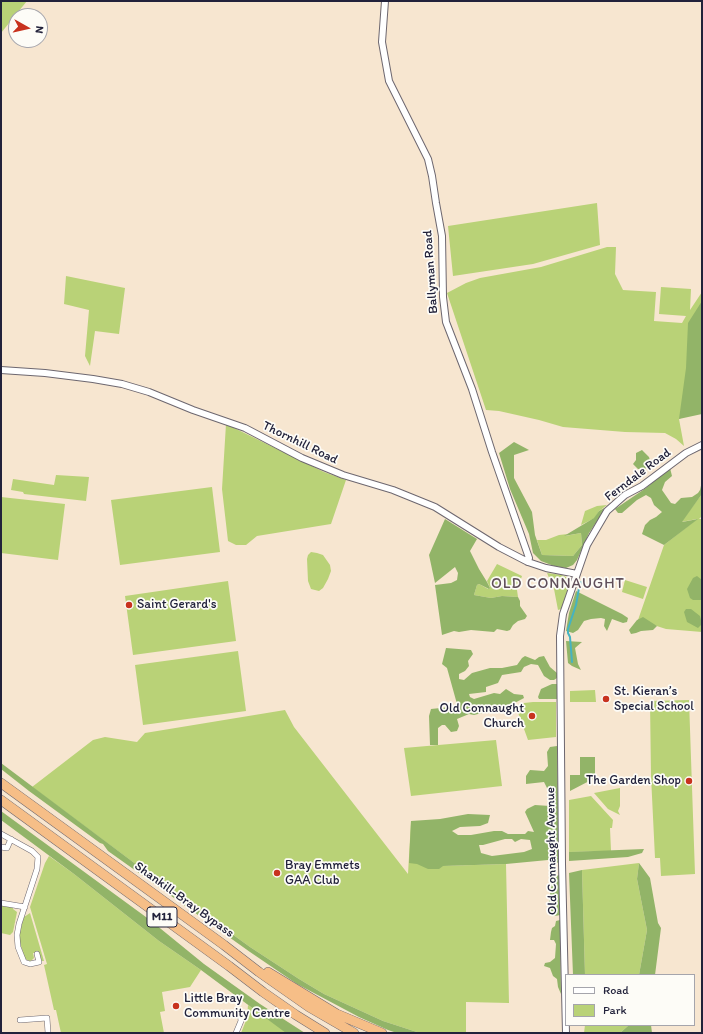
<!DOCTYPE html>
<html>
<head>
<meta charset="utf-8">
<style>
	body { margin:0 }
	#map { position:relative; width:703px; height:1034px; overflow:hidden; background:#f7e6d0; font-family:Itim,sans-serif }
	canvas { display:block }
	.frame { position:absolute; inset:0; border:2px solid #22223b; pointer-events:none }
	.legend { position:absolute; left:565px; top:974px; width:130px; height:52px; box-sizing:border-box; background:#fdfcf7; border:1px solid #a5a5ac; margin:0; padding:5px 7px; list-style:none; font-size:12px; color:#22223b }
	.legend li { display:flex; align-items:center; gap:8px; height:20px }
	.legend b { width:20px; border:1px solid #a5a5ac }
	.north { position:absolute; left:8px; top:8px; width:40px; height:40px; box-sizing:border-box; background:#fdfcf7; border:1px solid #a5a5ac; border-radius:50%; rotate:98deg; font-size:11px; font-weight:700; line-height:16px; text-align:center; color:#22223b }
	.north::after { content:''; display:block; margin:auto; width:14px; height:18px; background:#c8321e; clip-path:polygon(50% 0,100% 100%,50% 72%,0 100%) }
</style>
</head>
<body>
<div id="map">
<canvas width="703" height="1034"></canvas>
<div class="frame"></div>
<ul class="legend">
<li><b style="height:5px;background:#fff"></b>Road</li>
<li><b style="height:11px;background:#b9d277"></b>Park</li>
</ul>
<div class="north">N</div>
</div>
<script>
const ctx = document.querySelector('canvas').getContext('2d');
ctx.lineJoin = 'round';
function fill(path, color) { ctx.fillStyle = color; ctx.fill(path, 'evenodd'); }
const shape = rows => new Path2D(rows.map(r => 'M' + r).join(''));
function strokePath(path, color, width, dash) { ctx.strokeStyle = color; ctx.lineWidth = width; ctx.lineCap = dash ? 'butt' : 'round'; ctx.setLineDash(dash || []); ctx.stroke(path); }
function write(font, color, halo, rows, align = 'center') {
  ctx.font = font + ' Itim,sans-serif'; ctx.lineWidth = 3.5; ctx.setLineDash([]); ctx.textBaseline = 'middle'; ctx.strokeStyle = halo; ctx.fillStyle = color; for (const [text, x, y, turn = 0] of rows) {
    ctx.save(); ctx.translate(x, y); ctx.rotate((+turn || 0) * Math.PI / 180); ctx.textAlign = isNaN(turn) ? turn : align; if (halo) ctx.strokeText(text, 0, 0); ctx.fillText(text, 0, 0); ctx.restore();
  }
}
fill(shape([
	[1,1,27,1,1,33],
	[597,203,600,245,533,264,453,276,448,226],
	[607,247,616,247,615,274,623,290,656,292,654,321,682,323,686,316,659,314,661,287,691,289,690,310,702,292,702,414,696,411,679,419,684,446,676,439,665,433,625,432,563,427,539,420,499,411,486,410,447,293,466,283,480,278,541,267],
	[66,276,125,288,119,334,95,331,90,366,85,356,89,310,64,304],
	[226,424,324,472,346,480,331,524,257,536,246,545,236,545,228,541,222,489],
	[56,475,89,477,86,501,24,494,23,492,11,490,13,479,54,485],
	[212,487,220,552,120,565,111,500],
	[702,494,702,516,699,519,702,519,702,632,666,629,638,620,664,545,697,519,681,522],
	[1,497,65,504,58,560,1,553],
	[607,505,599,511,595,518,581,525,585,511,597,506],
	[581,533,582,545,573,556,542,555,537,540,546,540,559,535,568,534,565,536],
	[311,552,317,553,323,555,330,565,331,571,328,579,323,588,319,591,311,589,308,581,307,559,308,555],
	[497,564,522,576,517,590,518,597,502,596,491,598,474,595,477,585,479,584,488,589,490,588,487,581],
	[547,573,562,575,566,577,568,580,568,589,561,609,558,610,554,589],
	[625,580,647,587,643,599,622,592],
	[228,581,236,641,133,655,125,596],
	[238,651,246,711,143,725,135,665],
	[595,690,596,702,570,702,570,691],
	[689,700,695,874,661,876,660,858,655,858,651,776,650,701],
	[533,702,556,702,556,737,528,740,516,707,524,703],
	[285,710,294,727,408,874,411,821,443,866,506,864,509,1003,466,1002,466,1033,420,1033,383,1021,324,994,299,979,250,947,145,871,32,787,93,740,105,737,137,742,145,733],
	[496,740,502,786,411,796,404,748],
	[620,788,620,806,618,811,620,815,608,809,594,793],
	[591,796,613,820,612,828,610,828,611,851,569,852,569,800],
	[49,856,74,874,159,941,201,970,190,987,162,992,165,1011,160,1012,164,1033,61,1033,56,1010,54,1010,44,965,47,964,30,907,45,863],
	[639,863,637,879,647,930,639,975,585,975,582,870],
	[1,906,13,907,13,909,17,912,13,932,10,935,1,933],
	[30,913,44,961,42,961,39,953,33,953,34,958,32,960,30,961,25,959,20,943,19,934,24,917],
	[248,1005,289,1033,241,1033,247,1018],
	[585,1025,629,1025,620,1033,584,1033]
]), '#b9d277');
fill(shape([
	[702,301,702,414,679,419,686,368,688,323],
	[514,442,529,450,514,455,514,478,532,512,535,535,542,555,573,556,582,545,581,533,564,536,594,518,599,511,604,508,603,512,589,533,577,560,573,565,566,568,554,566,541,561,533,553,529,534,510,489,499,453],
	[642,450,649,457,651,464,645,469,638,469,633,464,636,460,636,453],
	[670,468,672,476,665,482,662,490,671,503,675,504,681,498,692,497,698,493,700,490,702,481,702,494,682,522,698,519,664,545,642,534,645,525,650,520,656,517,662,512,654,505,651,498,646,495,637,500,622,513,618,513,615,509,646,488],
	[445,519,477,539,470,551,479,569,487,582,490,588,489,589,479,584,477,585,474,595,491,598,502,596,518,597,520,601,520,606,527,616,525,619,518,621,513,625,510,630,507,631,497,629,494,632,471,630,459,632,454,631,442,635,435,585,451,583,457,580,458,573,455,567,435,583,429,555],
	[697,576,702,580,702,598,701,600,693,600,690,598,687,589,693,578],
	[576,591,622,614,628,618,627,622,623,623,612,619,607,631,604,626,605,619,601,618,591,619,584,621,578,630,573,633,566,631,569,613],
	[686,609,691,609,700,616,702,624,698,628,687,622,684,612],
	[643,617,657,626,653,630,641,631,636,633,631,634,629,630,637,620],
	[566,641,582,642,575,648,578,664,581,670,572,666,568,663],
	[446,648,471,650,473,654,468,661,469,666,465,671,459,674,459,679,464,680,472,673,490,668,502,668,517,665,522,658,525,656,535,660,539,657,544,656,550,667,557,673,557,678,554,680,550,680,544,676,538,665,531,664,524,667,521,672,502,675,498,683,486,687,486,692,469,694,470,697,474,699,494,693,500,694,506,689,514,694,523,695,524,698,509,706,503,711,492,709,486,712,474,715,469,714,457,719,459,726,457,731,451,732,445,725,442,725,438,728,438,745,430,745,429,716,431,709,450,707,457,704,447,668,442,664],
	[552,684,557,684,557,699,539,699,538,697,541,689],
	[557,746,559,863,548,860,506,864,443,866,439,869,428,869,417,864,409,863,411,821,440,819,468,814,490,815,488,823,480,826,460,827,452,831,458,835,471,835,494,831,502,831,508,834,525,834,528,831,534,832,525,812,527,809,535,805,550,806,548,790,544,782,526,784,526,776,530,770,544,771,548,766,547,752,550,747],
	[505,839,512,839,515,842,521,839,530,840,532,849,524,852,492,856,481,853,479,845,483,845],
	[580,757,595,757,595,778,570,791,570,775,580,775],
	[1,763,145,871,250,947,299,979,324,994,383,1021,420,1033,397,1033,388,1030,359,1017,297,984,250,952,108,851,103,844,100,843,29,791,1,769],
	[1,811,150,920,204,964,260,1004,305,1033,286,1033,201,970,159,941,74,874,1,820],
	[644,849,642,853,628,857,569,861,569,852],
	[639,863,650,878,658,923,661,928,655,975,639,975,647,930,637,879],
	[582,870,585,975,573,975,569,873],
	[560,875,560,915,555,916,548,911,548,907,553,876],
	[560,920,561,994,558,987,557,979,553,976,550,968,544,966,545,963,550,962,555,958,556,944,554,940,550,940,551,932,552,928,555,926,556,921],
	[629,1025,651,1025,652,1033,620,1033]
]), '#92b468');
strokePath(shape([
	[572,662,570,637,568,633,568,629,576,605,579,588,581,582]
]), '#45b3c1', 2);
const minor = shape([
	[1,834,32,851,38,857,37,869,19,924,17,935,18,947,24,962,30,964,39,962,37,954],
	[1,847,7,848,11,839],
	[1,903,25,907],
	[20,1020,47,1018,48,1033],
	[236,1033,241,1021,240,1013]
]);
const tertiary = shape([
	[385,1,382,42,389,81,428,159,432,176,436,203,442,236,443,297,446,322,472,389,492,452,529,558,528,562],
	[1,370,45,373,93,379,122,384,149,392,193,410,245,428,302,458,343,475,393,490,435,507,499,547,528,562,546,568,577,574],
	[566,1033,562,864,560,636,563,614,587,545,607,511,625,495,642,486,686,453,702,445]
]);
const motorway = shape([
	[1,783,224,945,259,972,309,1007,354,1033],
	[1,800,229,966,263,992,296,1015,325,1033],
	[268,972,337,1014,382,1033]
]);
strokePath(minor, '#6d676f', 6);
strokePath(tertiary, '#6d676f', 8);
strokePath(motorway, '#6d676f', 10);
strokePath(minor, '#fff', 5);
strokePath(tertiary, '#fff', 6);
strokePath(motorway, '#f6be87', 9);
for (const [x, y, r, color] of [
	[129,605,4,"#c8321e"],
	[606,699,4,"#c8321e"],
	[532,716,4,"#c8321e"],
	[689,781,4,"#c8321e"],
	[277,873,4,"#c8321e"],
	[176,1006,4,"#c8321e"]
]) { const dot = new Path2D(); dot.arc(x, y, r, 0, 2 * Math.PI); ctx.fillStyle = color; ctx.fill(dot); strokePath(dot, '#fdfcf7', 1.5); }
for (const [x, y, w] of [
	[162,917,30]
]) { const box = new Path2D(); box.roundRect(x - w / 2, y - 10, w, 20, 3); ctx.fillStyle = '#fdfcf7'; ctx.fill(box); strokePath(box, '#22223b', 1); }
write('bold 12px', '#22223b', null, [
	["M11",162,917]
]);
write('13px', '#22223b', '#fdfcf7', [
	["Ballyman Road",431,272,-94],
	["Thornhill Road",300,443,26],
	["Ferndale Road",638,475,-37],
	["Old Connaught Avenue",552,851,-91],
	["Shankill-Bray Bypass",184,900,36]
]);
write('13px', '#22223b', '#fdfcf7', [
	["Saint Gerard's",137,605],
	["St. Kieran’s",614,692],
	["Special School",614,707],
	["Old Connaught",524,709,"right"],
	["Church",524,724,"right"],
	["The Garden Shop",681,781,"right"],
	["Bray Emmets",285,866],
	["GAA Club",285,881],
	["Little Bray",184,999],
	["Community Centre",184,1014]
], 'left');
ctx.letterSpacing = '1px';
write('15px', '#604f5a', '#fdfcf7', [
	["OLD CONNAUGHT",558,584]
]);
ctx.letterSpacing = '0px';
</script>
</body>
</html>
